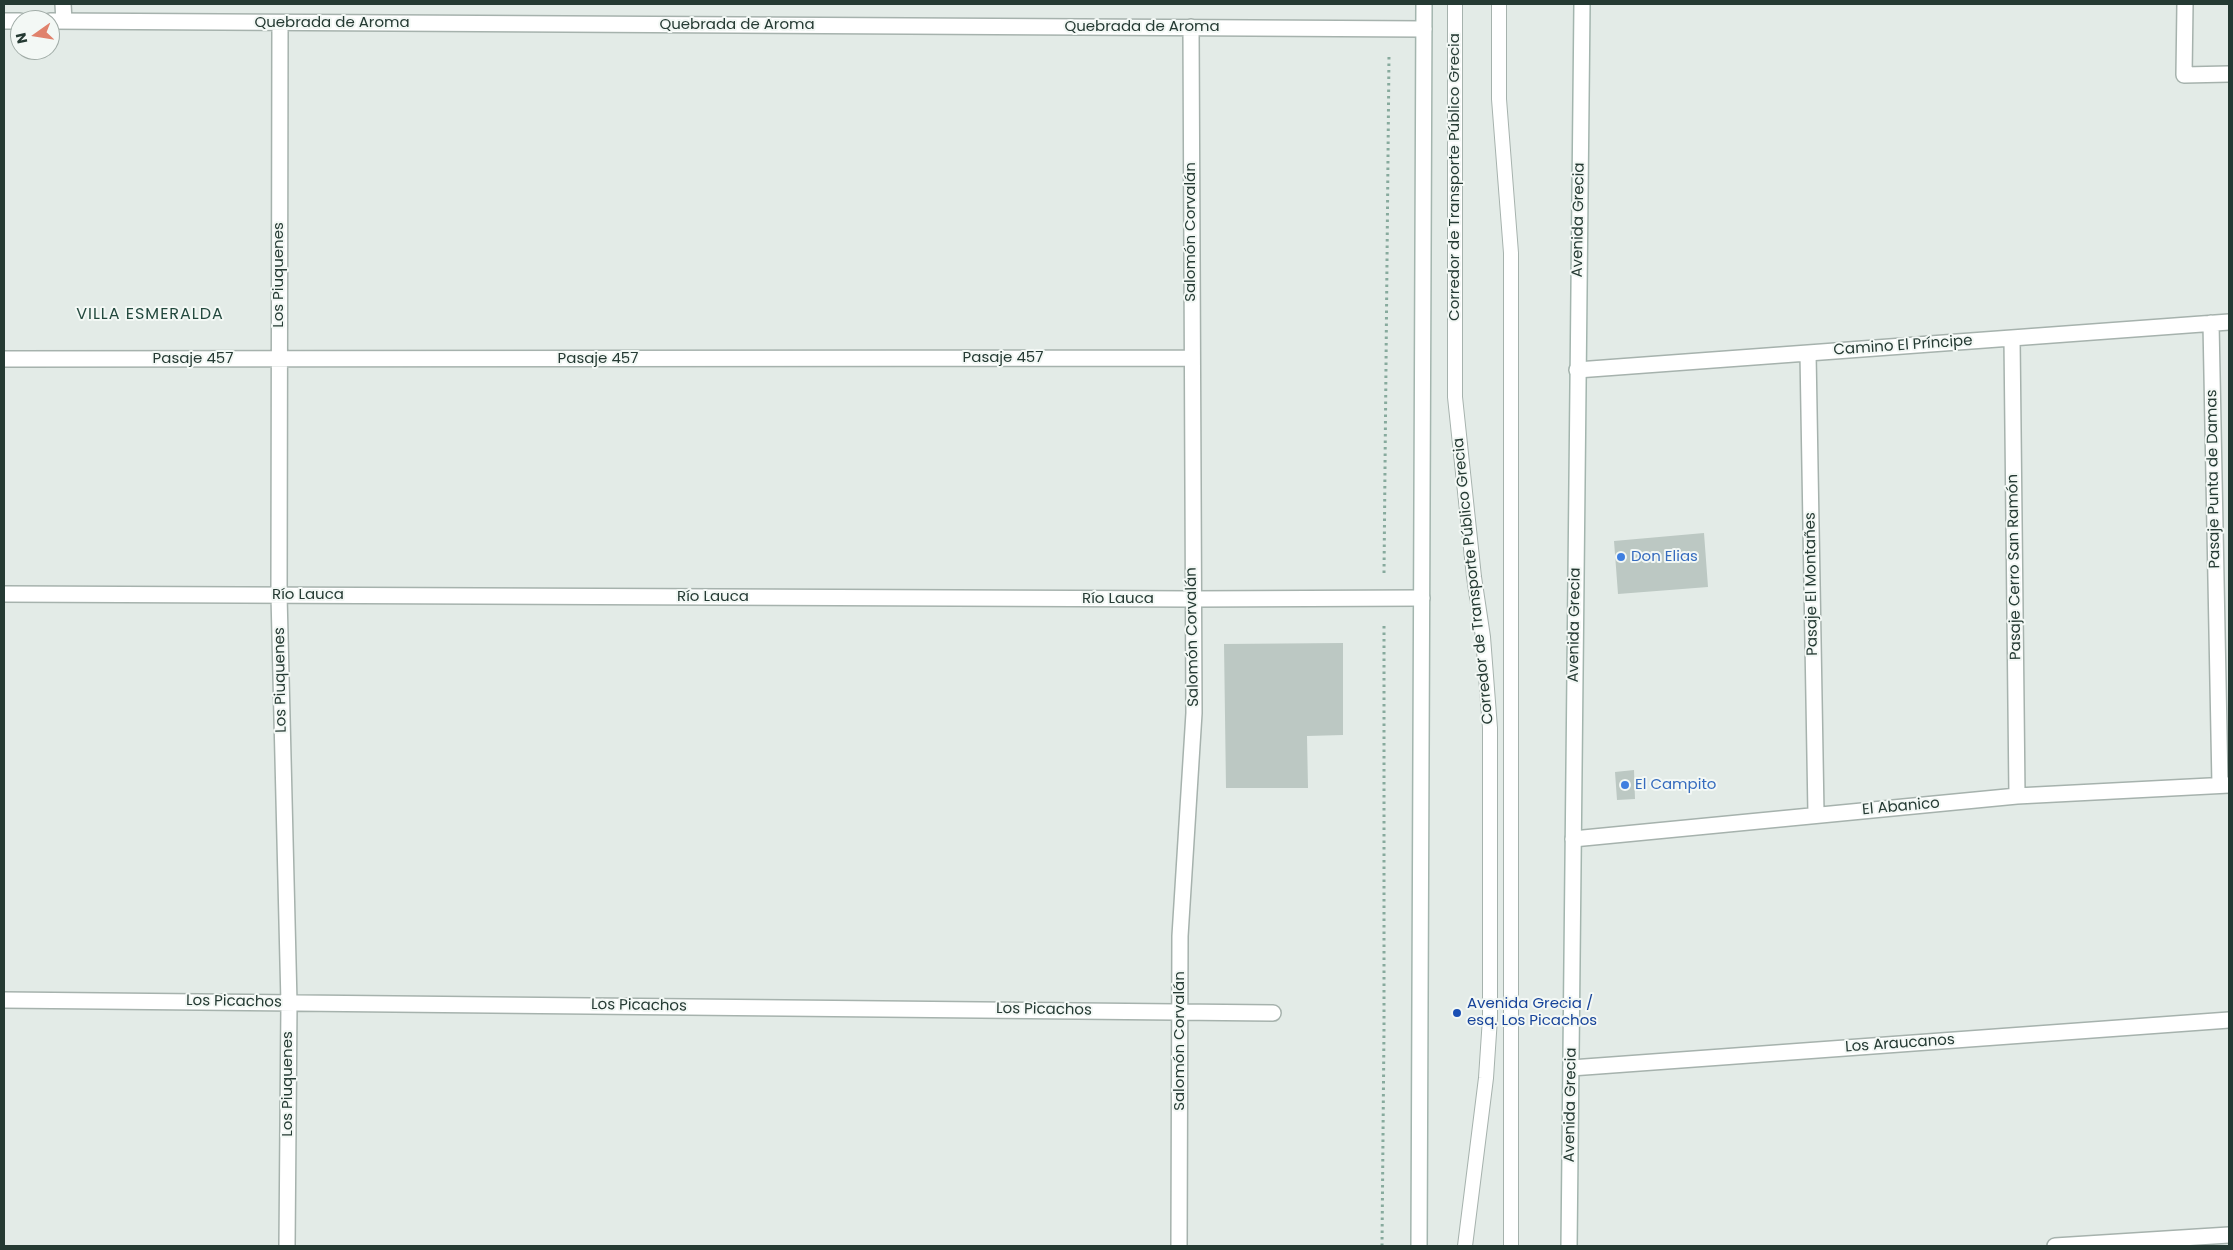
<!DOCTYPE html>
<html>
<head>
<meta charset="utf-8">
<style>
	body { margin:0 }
	#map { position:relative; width:2233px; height:1250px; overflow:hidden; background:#e3ebe7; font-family:Poppins,sans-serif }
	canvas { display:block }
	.frame { position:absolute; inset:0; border:5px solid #253a33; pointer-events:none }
	.north { position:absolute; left:10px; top:10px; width:50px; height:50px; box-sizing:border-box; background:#f3f8f5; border:1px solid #a1aca7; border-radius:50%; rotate:257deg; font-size:14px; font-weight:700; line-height:20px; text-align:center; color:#253a33 }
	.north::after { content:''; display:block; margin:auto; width:18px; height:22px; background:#e0826c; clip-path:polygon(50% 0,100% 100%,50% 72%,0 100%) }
</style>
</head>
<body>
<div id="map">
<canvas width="2233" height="1250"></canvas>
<div class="frame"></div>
<div class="north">N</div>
</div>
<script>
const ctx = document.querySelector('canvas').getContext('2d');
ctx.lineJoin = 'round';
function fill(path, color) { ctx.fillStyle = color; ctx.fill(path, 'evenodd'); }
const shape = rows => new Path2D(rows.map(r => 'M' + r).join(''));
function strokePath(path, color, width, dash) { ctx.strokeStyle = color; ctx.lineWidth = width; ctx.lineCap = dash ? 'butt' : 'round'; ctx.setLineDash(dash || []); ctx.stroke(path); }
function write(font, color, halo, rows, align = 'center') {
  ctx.font = font + ' Poppins,sans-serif'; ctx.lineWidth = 4; ctx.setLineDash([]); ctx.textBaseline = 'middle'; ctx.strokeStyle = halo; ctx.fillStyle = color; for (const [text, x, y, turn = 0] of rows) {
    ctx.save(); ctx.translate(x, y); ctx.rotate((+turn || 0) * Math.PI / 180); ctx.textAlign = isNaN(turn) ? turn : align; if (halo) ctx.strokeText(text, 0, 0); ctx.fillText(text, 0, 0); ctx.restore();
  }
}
fill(shape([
	[1704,533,1708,587,1618,594,1614,541],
	[1343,643,1343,735,1307,736,1308,788,1226,788,1224,644],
	[1634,770,1635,799,1617,800,1615,772]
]), '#bcc8c3');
const lane = shape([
	[1455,4,1455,397,1474,577,1483,637,1490,728,1490,1018,1486,1078,1465,1246],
	[1499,4,1499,99,1511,253,1511,1246]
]);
const street = shape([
	[63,4,64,21],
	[2185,4,2184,75,2229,74],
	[4,21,20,21],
	[50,21,1424,29],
	[280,23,279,595,289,1003,287,1246],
	[2211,323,2220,785],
	[2012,338,2017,796],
	[1808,353,1816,814],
	[4,359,1192,358],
	[1577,370,2229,322],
	[4,594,1193,599,1422,598],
	[1573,839,2017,796,2229,785],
	[4,1000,1273,1013],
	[1571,1068,2229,1020],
	[1179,1246,1180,936,1194,713,1191,27],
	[2055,1246,2229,1235]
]);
const secondary = shape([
	[1419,1246,1424,4],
	[1569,1246,1582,4]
]);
strokePath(lane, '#a6b2ad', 16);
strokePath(street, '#a6b2ad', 18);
strokePath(secondary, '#a3b5ae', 18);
strokePath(shape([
	[1384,573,1389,54],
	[1382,1246,1384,1028,1384,624]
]), '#87aa9d', 3, [2.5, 4]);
strokePath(lane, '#fff', 14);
strokePath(street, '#fff', 15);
strokePath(secondary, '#fff', 15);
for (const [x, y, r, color] of [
	[1621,557,5,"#3f7fe0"],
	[1625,785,5,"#3f7fe0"],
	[1457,1013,5,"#1a4fb4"]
]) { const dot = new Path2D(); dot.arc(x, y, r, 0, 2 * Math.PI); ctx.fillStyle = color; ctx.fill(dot); strokePath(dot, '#f3f8f5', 2); }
write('15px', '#253a33', '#f3f8f5', [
	["Quebrada de Aroma",332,23],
	["Quebrada de Aroma",737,25],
	["Quebrada de Aroma",1142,27],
	["Corredor de Transporte Público Grecia",1455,177,-90],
	["Avenida Grecia",1579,220,-89],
	["Salomón Corvalán",1191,232,-90],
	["Los Piuquenes",279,275,-90],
	["Camino El Príncipe",1903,346,-4],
	["Pasaje 457",1003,358],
	["Pasaje 457",193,359],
	["Pasaje 457",598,359],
	["Pasaje Punta de Damas",2214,479,-91],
	["Pasaje Cerro San Ramón",2015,567,-91],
	["Corredor de Transporte Público Grecia",1474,581,-96],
	["Pasaje El Montañes",1812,584,-91],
	["Río Lauca",308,595],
	["Río Lauca",713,597],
	["Río Lauca",1118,599],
	["Avenida Grecia",1575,625,-89],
	["Salomón Corvalán",1193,637,-91],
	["Los Piuquenes",281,680,-91],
	["El Abanico",1901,807,-5],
	["Los Picachos",234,1002,1],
	["Los Picachos",639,1006,1],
	["Los Picachos",1044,1010,1],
	["Salomón Corvalán",1180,1041,-90],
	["Los Araucanos",1900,1044,-4],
	["Los Piuquenes",288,1084,-90],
	["Avenida Grecia",1571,1105,-89]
]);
write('15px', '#366cbe', '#f3f8f5', [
	["Don Elias",1631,557],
	["El Campito",1635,785]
], 'left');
write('15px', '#164399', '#f3f8f5', [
	["Avenida Grecia /",1467,1004],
	["esq. Los Picachos",1467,1021]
], 'left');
ctx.letterSpacing = '1px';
write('16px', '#23493e', '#f3f8f5', [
	["VILLA ESMERALDA",150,315]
]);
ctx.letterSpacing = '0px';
</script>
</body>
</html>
